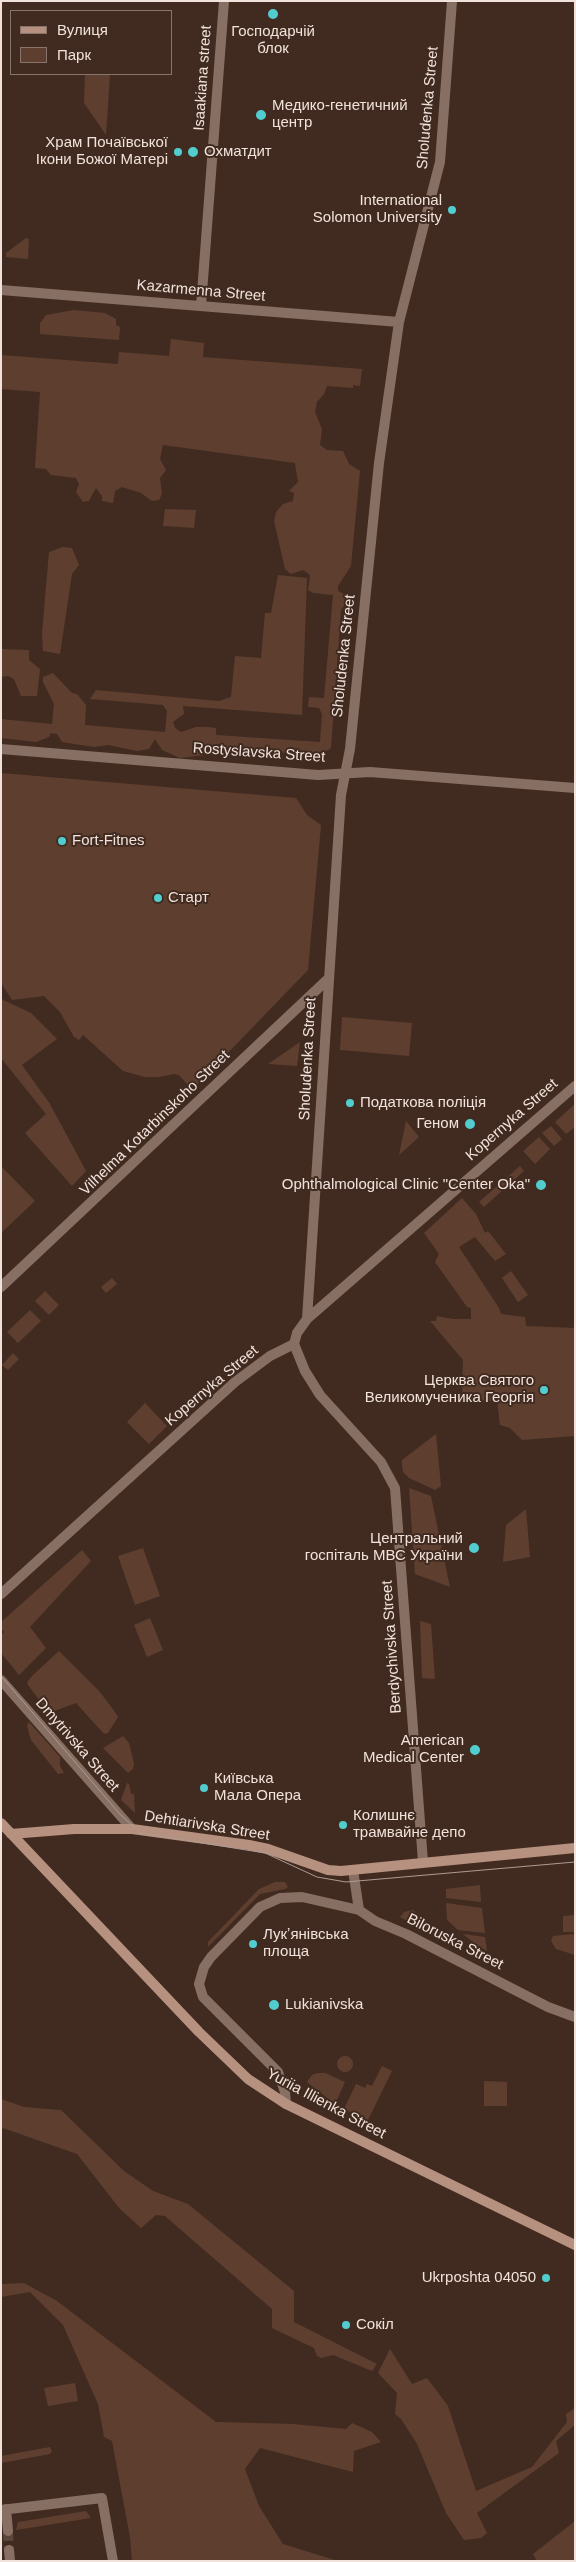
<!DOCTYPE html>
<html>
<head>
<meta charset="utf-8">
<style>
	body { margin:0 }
	#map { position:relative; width:576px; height:2562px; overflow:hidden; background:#412b20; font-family:Helvetica,sans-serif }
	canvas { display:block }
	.frame { position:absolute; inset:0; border:2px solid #f1e2db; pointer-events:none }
	.legend { position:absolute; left:10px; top:10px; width:162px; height:65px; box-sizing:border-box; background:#412b20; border:1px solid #87746b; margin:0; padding:6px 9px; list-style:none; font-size:15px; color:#f1e2db }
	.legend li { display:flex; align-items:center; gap:10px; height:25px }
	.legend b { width:25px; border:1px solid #87746b }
</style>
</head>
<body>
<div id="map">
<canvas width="576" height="2562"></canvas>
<div class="frame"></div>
<ul class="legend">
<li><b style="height:6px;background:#b7917f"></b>Вулиця</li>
<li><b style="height:14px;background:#5e3f2f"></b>Парк</li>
</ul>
</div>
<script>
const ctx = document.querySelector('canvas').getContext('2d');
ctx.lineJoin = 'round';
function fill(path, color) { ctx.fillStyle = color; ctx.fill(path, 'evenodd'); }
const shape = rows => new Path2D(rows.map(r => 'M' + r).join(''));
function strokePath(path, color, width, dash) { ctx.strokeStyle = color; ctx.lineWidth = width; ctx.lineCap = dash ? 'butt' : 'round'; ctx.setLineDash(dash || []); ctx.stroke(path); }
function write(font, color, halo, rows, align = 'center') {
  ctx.font = font + ' Helvetica,sans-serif'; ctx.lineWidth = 4; ctx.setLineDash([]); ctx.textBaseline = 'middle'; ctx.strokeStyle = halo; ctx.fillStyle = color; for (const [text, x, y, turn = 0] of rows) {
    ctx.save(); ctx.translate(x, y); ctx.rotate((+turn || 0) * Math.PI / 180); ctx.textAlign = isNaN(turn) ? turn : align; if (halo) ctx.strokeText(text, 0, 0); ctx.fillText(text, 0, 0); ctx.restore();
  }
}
fill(shape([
	[85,74,110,74,106,135,84,103],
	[26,238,29,239,28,259,6,257,6,253],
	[74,310,105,313,116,319,116,325,120,327,119,340,40,334,40,323,46,315],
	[171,339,204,343,203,357,362,369,360,386,353,385,353,388,327,386,324,394,317,402,315,412,322,429,320,445,327,450,343,451,349,464,360,471,351,566,338,586,338,591,344,594,346,603,341,610,331,748,325,752,300,754,220,747,213,754,180,758,162,750,155,739,149,749,137,751,108,745,94,747,62,742,57,734,51,733,49,737,36,742,1,738,1,719,52,724,54,704,43,682,43,677,53,673,72,693,77,694,86,705,85,725,165,732,167,711,163,705,90,699,96,690,219,701,231,697,235,656,261,658,265,613,271,613,278,575,307,578,302,715,183,706,184,714,173,722,175,728,181,732,196,727,208,727,216,728,216,735,320,742,322,714,319,708,308,707,309,697,324,698,333,595,313,593,308,590,310,575,303,570,291,574,285,569,274,521,276,512,283,504,293,501,294,493,289,491,298,482,295,463,163,445,160,459,166,470,160,478,162,494,159,500,152,501,141,493,122,487,115,491,113,503,102,501,102,496,96,488,89,501,83,502,76,492,79,484,76,478,51,475,46,469,35,468,40,392,1,389,1,355,118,364,119,352,169,356],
	[165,509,196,510,194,528,163,526],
	[63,547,72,548,79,565,72,574,60,654,43,651,42,633,49,552],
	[1,649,29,650,29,660,40,669,37,696,21,696,14,679,8,676,1,677],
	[1,773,296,798,307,815,321,825,308,970,192,1090,179,1075,174,1074,160,1077,145,1077,123,1071,83,1035,79,1040,74,1037,60,1012,44,996,12,1000,1,983],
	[1,999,31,1013,57,1039,22,1065,50,1104,86,1171,72,1186,25,1133,46,1114,1,1058],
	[342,1017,412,1023,409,1056,340,1050],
	[300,1042,297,1066,268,1064],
	[575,1104,575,1127,566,1134,555,1122],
	[406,1121,419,1137,399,1155],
	[551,1126,562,1139,554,1146,542,1133],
	[539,1137,550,1149,535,1164,523,1151],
	[1,1166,35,1201,1,1233],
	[520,1166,524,1171,484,1207,479,1202],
	[462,1198,476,1214,485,1233,488,1231,506,1254,495,1261,475,1237,459,1247,499,1308,501,1314,525,1317,526,1326,575,1328,575,1436,522,1440,510,1428,500,1425,497,1401,462,1400,463,1360,430,1321,436,1321,437,1316,453,1319,471,1319,471,1308,467,1307,435,1262,439,1254,424,1233],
	[511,1271,528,1295,518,1302,502,1278],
	[112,1278,117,1284,106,1293,101,1287],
	[45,1291,59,1305,49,1315,35,1301],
	[30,1310,41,1321,18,1343,7,1332],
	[13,1353,19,1359,8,1370,2,1365],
	[145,1403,167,1426,149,1444,127,1422],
	[436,1434,441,1486,435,1490,409,1478,403,1472,402,1466,402,1460],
	[409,1488,431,1496,450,1587,415,1574],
	[526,1509,530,1557,503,1562,506,1525],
	[143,1548,160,1596,135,1605,118,1556],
	[82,1550,91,1561,30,1627,46,1648,19,1675,1,1653,1,1635,4,1632,1,1629,1,1622],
	[150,1618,163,1650,147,1657,134,1625],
	[420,1621,431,1624,435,1679,422,1678],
	[59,1651,100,1692,115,1712,118,1717,108,1733,104,1734,76,1703,49,1713,28,1685,27,1682,33,1675],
	[29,1722,60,1757,60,1766,64,1773,58,1774,31,1740,27,1726],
	[123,1736,129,1743,134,1763,133,1769,128,1773,103,1748],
	[127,1783,129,1784,131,1794,134,1794,135,1813,121,1800],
	[275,1882,285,1882,288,1887,285,1889,260,1894,208,1947,208,1942,259,1889],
	[480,1885,481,1902,446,1898,446,1889],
	[446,1903,482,1908,485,1933,458,1930,447,1920],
	[413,1910,432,1927,438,1935,436,1936,400,1917,404,1912],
	[575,1915,575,1932,563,1932,563,1916],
	[463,1934,485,1937,487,1951,478,1946],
	[572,1934,575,1935,575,1955,556,1949,551,1941,553,1936],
	'337 2064a8 8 0 1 1 16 0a8 8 0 1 1-16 0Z',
	[382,2066,392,2071,368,2120,344,2109,356,2084,365,2088,367,2084,372,2086],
	[317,2073,325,2073,345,2082,335,2104,307,2082,312,2075],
	[484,2081,507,2082,507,2106,484,2106],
	[1,2099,24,2107,61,2110,124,2171,153,2191,188,2204,294,2291,294,2322,377,2364,372,2371,333,2355,321,2358,317,2356,314,2348,272,2328,272,2309,165,2216,156,2215,141,2228,120,2209,77,2154,3,2128,1,2131],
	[24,2283,57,2301,216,2422,293,2424,346,2429,352,2423,372,2432,381,2442,354,2451,353,2472,260,2448,245,2469,259,2506,283,2544,338,2561,132,2561,130,2537,112,2441,104,2437,98,2404,63,2325,30,2292,1,2297,1,2284],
	[390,2349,412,2384,427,2378,448,2406,476,2491,532,2467,567,2422,566,2414,575,2408,575,2425,556,2441,559,2453,477,2513,487,2533,481,2538,464,2540,446,2513,417,2444,401,2419,395,2414,397,2393,378,2373],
	[75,2383,78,2401,48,2406,44,2388],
	[50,2447,52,2451,50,2454,1,2463,1,2456],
	[86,2511,91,2518,16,2530,18,2522],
	[575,2521,575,2561,537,2561,533,2554]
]), '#5e3f2f');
strokePath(shape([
	[8,2531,9,2550]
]), '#5b463c', 10, [10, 5]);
strokePath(shape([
	[1,290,399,322],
	[201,306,224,1],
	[1,1287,328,979],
	[307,1319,341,795,350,749,379,463,399,322,440,162,452,1],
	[294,1344,305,1371,320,1395,381,1462,395,1488,423,1862],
	[1,1594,235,1382,270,1356,294,1344,297,1333,307,1319,575,1086],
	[1,1680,132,1829],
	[353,1870,359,1910],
	[286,2104,285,2092,278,2072,203,1997,199,1984,204,1967,211,1957,260,1907,280,1898,302,1897,359,1910,375,1921,406,1934,548,2007,575,2017],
	[6,2509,8,2531],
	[1,2510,102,2498,113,2561],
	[9,2550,10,2561]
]), '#876f63', 10);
strokePath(shape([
	[1,749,318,775,370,772,575,788]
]), '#876f63', 10);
strokePath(shape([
	[1,1823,199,2032,248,2079,286,2104,575,2245],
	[11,1834,74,1829,132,1829,249,1845,268,1849,328,1870,341,1871,575,1848]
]), '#b7917f', 10);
strokePath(shape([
	[1,1676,119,1813,140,1833,265,1853,317,1877,346,1882,575,1862]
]), '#ad9b93', 1);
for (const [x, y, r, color] of [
	[273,14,6,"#52cdcf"],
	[261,115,6,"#52cdcf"],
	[178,152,5,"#52cdcf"],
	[193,152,6,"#52cdcf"],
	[452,210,5,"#52cdcf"],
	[62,841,5,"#52cdcf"],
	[158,898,5,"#52cdcf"],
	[350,1103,5,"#52cdcf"],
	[470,1124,6,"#52cdcf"],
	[541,1185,6,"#52cdcf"],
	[544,1390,5,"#52cdcf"],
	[474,1548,6,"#52cdcf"],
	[475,1750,6,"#52cdcf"],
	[204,1788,5,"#52cdcf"],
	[343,1825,5,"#52cdcf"],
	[253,1944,5,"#52cdcf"],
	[274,2005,6,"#52cdcf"],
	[546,2278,5,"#52cdcf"],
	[346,2325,5,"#52cdcf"]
]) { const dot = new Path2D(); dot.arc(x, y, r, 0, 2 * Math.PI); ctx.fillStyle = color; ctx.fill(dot); strokePath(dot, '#412b20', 2); }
write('15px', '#f1e2db', '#412b20', [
	["Господарчій",273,32,"center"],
	["блок",273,49,"center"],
	["Медико-генетичний",272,106],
	["центр",272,123],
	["Храм Почаївської",168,143,"right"],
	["Ікони Божої Матері",168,160,"right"],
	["Охматдит",204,152],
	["International",442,201,"right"],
	["Solomon University",442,218,"right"],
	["Fort-Fitnes",72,841],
	["Старт",168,898],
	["Податкова поліція",360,1103],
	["Геном",459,1124,"right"],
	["Ophthalmological Clinic \"Center Oka\"",530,1185,"right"],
	["Церква Святого",534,1381,"right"],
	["Великомученика Георгія",534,1398,"right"],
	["Центральний",463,1539,"right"],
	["госпіталь МВС України",463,1556,"right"],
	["American",464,1741,"right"],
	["Medical Center",464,1758,"right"],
	["Київська",214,1779],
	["Мала Опера",214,1796],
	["Колишнє",353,1816],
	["трамвайне депо",353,1833],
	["Лукʼянівська",263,1935],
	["площа",263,1952],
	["Lukianivska",285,2005],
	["Ukrposhta 04050",536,2278,"right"],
	["Сокіл",356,2325]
], 'left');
write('15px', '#f1e2db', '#412b20', [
	["Isaakiana street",203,78,-86],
	["Sholudenka Street",428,108,-85],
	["Kazarmenna Street",201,291,5],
	["Sholudenka Street",344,656,-84],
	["Rostyslavska Street",259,753,4],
	["Sholudenka Street",308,1059,-87],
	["Kopernyka Street",512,1120,-41],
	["Vilhelma Kotarbinskoho Street",155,1123,-44],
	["Kopernyka Street",212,1386,-40],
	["Berdychivska Street",392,1647,-94],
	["Dmytrivska Street",77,1745,49],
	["Dehtiarivska Street",207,1826,9],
	["Biloruska Street",455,1942,27],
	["Yuriia Illienka Street",326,2104,28]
]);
</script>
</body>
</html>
